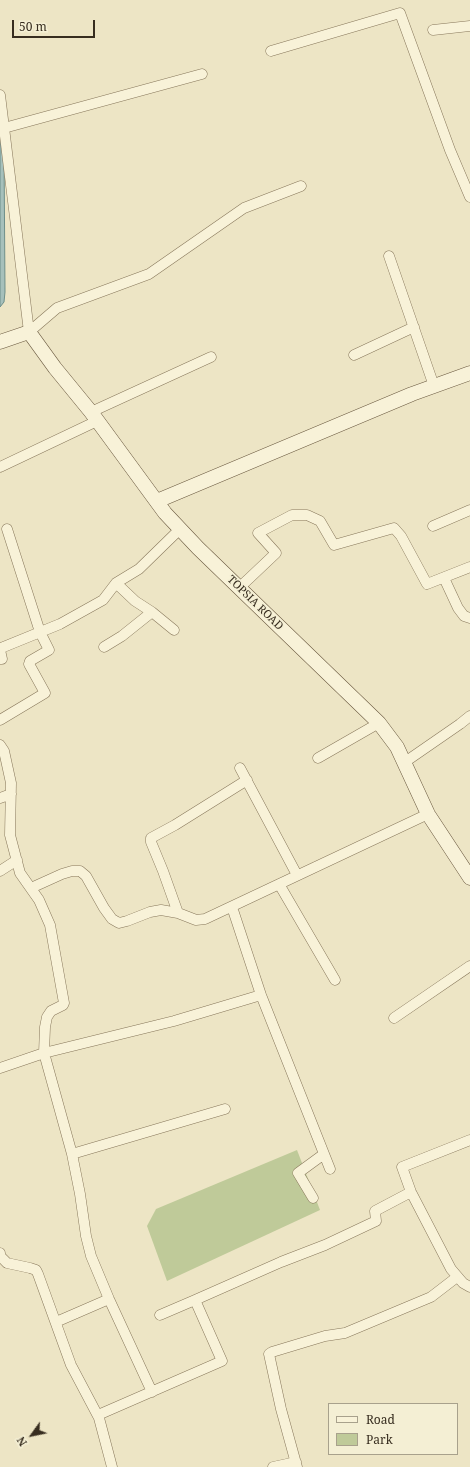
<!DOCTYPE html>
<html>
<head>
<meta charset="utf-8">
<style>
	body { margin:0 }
	#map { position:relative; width:470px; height:1467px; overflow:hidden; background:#ede5c5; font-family:"Noto Serif",serif }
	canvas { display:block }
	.legend { position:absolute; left:328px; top:1403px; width:130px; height:52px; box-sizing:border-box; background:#f4efd4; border:1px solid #a8a18c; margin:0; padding:5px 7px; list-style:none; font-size:12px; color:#372d1f }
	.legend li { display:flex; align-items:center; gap:8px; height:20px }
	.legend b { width:20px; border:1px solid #a8a18c }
	.north { position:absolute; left:12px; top:1415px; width:40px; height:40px; -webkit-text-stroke:3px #f4efd4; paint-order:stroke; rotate:237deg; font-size:11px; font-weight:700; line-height:16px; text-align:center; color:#372d1f }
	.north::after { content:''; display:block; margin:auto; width:14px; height:18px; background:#372d1f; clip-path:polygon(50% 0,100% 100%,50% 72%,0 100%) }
	.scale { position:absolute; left:12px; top:20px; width:83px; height:18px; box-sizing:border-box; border:2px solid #372d1f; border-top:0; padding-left:5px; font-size:12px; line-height:14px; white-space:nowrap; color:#372d1f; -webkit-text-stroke:3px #f4efd4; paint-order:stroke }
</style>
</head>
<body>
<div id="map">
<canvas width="470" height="1467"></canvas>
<ul class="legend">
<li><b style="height:5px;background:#f8f2d8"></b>Road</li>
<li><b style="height:11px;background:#bfca99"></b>Park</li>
</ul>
<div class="north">N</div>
<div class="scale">50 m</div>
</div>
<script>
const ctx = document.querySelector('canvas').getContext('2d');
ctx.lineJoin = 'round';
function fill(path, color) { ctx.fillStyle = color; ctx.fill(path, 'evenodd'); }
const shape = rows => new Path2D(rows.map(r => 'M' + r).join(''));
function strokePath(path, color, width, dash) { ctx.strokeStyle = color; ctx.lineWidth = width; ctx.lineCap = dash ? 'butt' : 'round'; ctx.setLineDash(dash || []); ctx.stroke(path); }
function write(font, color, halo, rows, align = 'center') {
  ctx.font = font + ' "Noto Serif",serif'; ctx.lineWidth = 3; ctx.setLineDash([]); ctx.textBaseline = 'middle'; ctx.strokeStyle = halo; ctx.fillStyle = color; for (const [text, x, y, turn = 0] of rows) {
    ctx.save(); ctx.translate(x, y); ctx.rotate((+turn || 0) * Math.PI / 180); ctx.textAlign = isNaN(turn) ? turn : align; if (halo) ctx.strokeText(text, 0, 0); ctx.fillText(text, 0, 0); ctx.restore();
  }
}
fill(shape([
	[297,1150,320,1210,167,1281,147,1226,156,1209]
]), '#bfca99');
const water = shape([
	[0,132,4,150,5,292,4,302,0,307,0,132]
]);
fill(water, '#a6c0bb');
strokePath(water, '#6d8e89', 1);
const street = shape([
	[433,30,470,26],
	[271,51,400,13,450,150,470,197],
	[0,95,29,332],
	[4,128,202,74],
	[389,256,434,386],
	[29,332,57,308,149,274,244,208,301,186],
	[354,355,414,327],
	[91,412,211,357],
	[0,467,97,421],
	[433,526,470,510],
	[444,578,458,608,464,616,470,618],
	[116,583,135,601,152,612,174,630],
	[239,588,276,553,258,533,292,515,307,515,320,521,334,545,394,528,401,536,427,584,470,567],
	[104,647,122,636,152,612],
	[0,659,2,659,0,650,1,648,60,624,103,600,116,583,139,569,180,529],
	[0,720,45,693,29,664,30,661,49,650,40,632,7,529],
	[0,745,4,751,11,783,10,835,20,873,39,900,50,925,64,1003,63,1005,51,1011,47,1017,45,1027,44,1053,72,1154,80,1194,86,1236,91,1256,109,1299,152,1392],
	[318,758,379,723],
	[405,762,460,724,470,716],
	[240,768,297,875],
	[0,798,11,794],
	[0,871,17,860],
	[279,884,335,980],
	[31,888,62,874,72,871,80,871,86,876,104,908,112,919,119,923,127,921,150,912,161,910,178,913,196,920,205,919,428,814],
	[232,907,261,995,330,1169],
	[178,913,163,871,151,842,151,838,175,825,247,780],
	[394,1018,470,966],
	[0,1068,44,1053,174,1021,261,995],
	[470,1140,402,1167,411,1192,451,1269,463,1283,470,1287],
	[72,1154,225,1109],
	[313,1198,298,1173,324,1154],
	[0,1253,0,1256,7,1263,30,1268,36,1270,38,1274,71,1365,99,1418,112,1467],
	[160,1315,195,1300],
	[56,1322,109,1299],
	[98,1415,222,1361,195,1300,281,1262,325,1245,376,1221,375,1211,411,1192],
	[273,1467,296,1462],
	[297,1467,281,1409,269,1354,272,1352,325,1336,345,1333,431,1297,457,1277]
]);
const secondary = shape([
	[0,342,29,332,55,368,91,412,165,513,198,548,379,723,397,747,428,814,470,878],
	[157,501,412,394,470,373]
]);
strokePath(street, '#87775b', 11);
strokePath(secondary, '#69583f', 15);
strokePath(street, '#f8f2d8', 10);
strokePath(secondary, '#f8f2d8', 14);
write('11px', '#372d1f', '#f4efd4', [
	["TOPSIA ROAD",255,603,44]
]);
</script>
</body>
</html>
